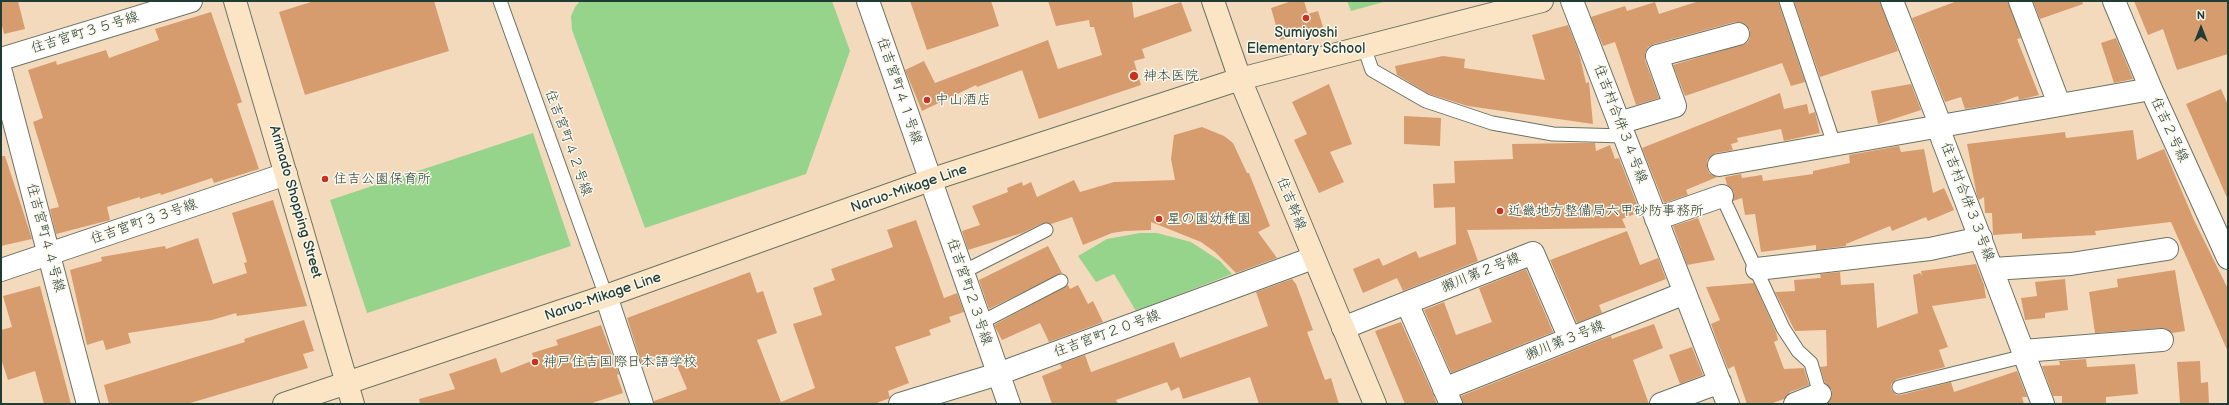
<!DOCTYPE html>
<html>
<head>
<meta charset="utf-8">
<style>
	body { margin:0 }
	#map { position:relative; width:2229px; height:405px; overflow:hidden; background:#f4dabd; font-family:"Balsamiq Sans",sans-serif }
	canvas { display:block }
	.frame { position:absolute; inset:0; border:2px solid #1f3d34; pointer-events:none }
	.north { position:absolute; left:2181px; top:8px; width:40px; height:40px; -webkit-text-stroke:3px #fbf7ec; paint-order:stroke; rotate:0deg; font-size:11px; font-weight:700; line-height:16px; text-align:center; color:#1f3d34 }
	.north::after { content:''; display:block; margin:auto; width:14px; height:18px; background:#1f3d34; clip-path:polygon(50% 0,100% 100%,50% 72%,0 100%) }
</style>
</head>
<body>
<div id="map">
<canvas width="2229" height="405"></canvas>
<div class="frame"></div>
<div class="north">N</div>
</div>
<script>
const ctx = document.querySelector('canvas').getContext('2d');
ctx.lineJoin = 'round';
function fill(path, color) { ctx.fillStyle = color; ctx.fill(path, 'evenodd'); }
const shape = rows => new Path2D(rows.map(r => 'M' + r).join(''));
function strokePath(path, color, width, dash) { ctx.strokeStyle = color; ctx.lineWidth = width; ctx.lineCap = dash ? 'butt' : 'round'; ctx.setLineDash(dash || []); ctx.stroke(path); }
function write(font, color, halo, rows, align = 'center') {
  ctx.font = font + ' "Balsamiq Sans","Klee One",sans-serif'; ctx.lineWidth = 3; ctx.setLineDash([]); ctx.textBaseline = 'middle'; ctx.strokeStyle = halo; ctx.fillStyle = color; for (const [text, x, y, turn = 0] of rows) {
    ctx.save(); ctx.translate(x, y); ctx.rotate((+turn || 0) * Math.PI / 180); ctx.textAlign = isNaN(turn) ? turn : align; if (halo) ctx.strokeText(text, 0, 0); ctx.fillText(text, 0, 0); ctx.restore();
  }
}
fill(shape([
	[580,1,832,1,850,51,806,174,645,228,572,30,571,16,575,7],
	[1347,1,1387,1,1351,11],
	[533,133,571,246,367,313,330,200],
	[1140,233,1157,233,1191,242,1220,261,1232,274,1136,311,1114,274,1096,282,1078,256,1107,239]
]), '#95d48a');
fill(shape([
	[1,1,18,1,25,29,4,34,1,21],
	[314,1,434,1,449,51,305,95,279,12],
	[910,1,991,1,999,26,927,50],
	[1048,1,1132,1,1134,18,1181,2,1192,31,1142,49,1145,58,1134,61,1141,85,1039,119,1022,70,977,87,976,85,922,111,905,70,924,61,935,83,1048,40,1058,69,1102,55,1094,27,1090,27,1089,20,1056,26],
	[1292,1,1304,1,1308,14,1318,11,1323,27,1280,40,1271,8],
	[1699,1,1778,1,1805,82,1791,86,1782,63,1685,96,1673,65,1747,43,1750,38,1750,30,1746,25,1735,22,1654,44,1648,47,1645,53,1645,60,1659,98,1636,105,1615,42,1603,46,1591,17,1625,6,1627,11,1655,2,1659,14],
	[1794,1,1880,1,1898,51,1820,77],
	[1957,1,2008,1,2021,38,2017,39,2039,95,2019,100,2018,96,1996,104,1965,109,1961,97,1945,102,1912,18],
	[2033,1,2082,1,2083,4,2040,19],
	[2134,1,2228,1,2228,54,2177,70,2163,29,2148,35],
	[211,12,242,102,237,104,259,169,214,183,212,178,161,195,160,193,140,199,140,197,107,207,110,220,56,234,50,209,59,207,33,122,43,118,28,70,56,61,57,65,106,50,109,58,159,40,155,29],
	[1568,25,1579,53,1586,83,1589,82,1593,124,1468,106,1429,94,1397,75,1395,66,1443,56,1465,59,1464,68,1545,80,1532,35],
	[2116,38,2133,79,2114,83,2101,43],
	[1329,84,1352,144,1330,152,1344,182,1319,193,1294,140,1307,134,1292,102],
	[1911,84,1921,110,1878,124,1871,91],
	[2221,89,2228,105,2228,200,2186,104],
	[1780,93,1784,109,1807,104,1809,114,1815,112,1820,133,1784,141,1781,129,1737,138,1738,142,1731,144,1733,150,1716,153,1707,160,1707,167,1709,173,1717,177,1686,190,1688,195,1664,203,1642,148],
	[1404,116,1441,118,1440,146,1404,144],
	[1202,127,1224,136,1233,143,1247,173,1249,173,1270,226,1258,232,1277,258,1236,273,1215,252,1201,242,1151,222,1151,230,1125,231,1112,233,1083,245,1072,217,1051,224,1043,223,1022,233,968,250,962,231,980,225,972,206,1008,192,1007,188,1022,182,1023,186,1031,182,1037,197,1074,180,1080,192,1114,182,1175,180,1171,159,1174,135],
	[2133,130,2137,160,2164,149,2194,220,2228,289,2228,352,2171,222,2095,231,2096,235,2022,239,2022,233,1993,235,1992,213,1985,213,1984,197,1979,200,1977,196,1967,144,2065,132,2066,138],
	[1578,143,1595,143,1596,151,1610,145,1615,159,1619,158,1640,212,1622,219,1626,228,1467,230,1478,261,1403,291,1397,278,1363,293,1353,269,1379,258,1383,266,1416,251,1419,258,1456,244,1455,207,1434,208,1433,184,1455,183,1454,161,1513,159,1512,144],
	[1899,146,1901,152,1924,149,1933,193,1944,188,1954,210,1928,221,1926,217,1892,231,1890,226,1846,244,1846,246,1816,250,1816,245,1761,252,1755,214,1745,215,1742,198,1733,201,1734,192,1727,185,1725,177,1741,174,1742,178,1762,175,1763,181,1813,174,1813,171,1850,163,1849,155],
	[1,156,5,156,32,239,1,246],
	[273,200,307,306,237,316,236,313,212,320,128,333,131,343,106,350,103,340,87,345,70,270,102,261,101,257,165,246,166,249,198,238,213,284,247,273,244,263,247,262,232,213],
	[1698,218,1715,260,1687,265,1673,226],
	[916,220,944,298,957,293,964,312,949,317,951,322,929,330,931,335,895,347,909,383,888,391,890,398,874,404,654,404,654,401,687,389,672,354,642,365,627,318,750,272,757,293,763,291,777,333,757,340,781,402,815,388,793,324,822,315,813,288,835,280,831,269,893,247,887,230],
	[1627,231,1640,265,1658,258,1666,279,1599,305,1602,313,1577,323,1550,260],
	[1048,246,1062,273,989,309,979,280],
	[1976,264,1984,285,1986,298,1932,306,1948,347,1939,350,1945,367,1897,379,1891,384,1891,389,1896,395,1901,395,1951,382,1954,392,2017,371,2027,397,2022,397,2024,404,1827,404,1832,396,1832,390,1825,383,1820,367,1827,366,1826,330,1795,331,1775,292,1795,291,1794,280,1821,278,1820,274,1840,272,1841,285,1874,283,1877,328,1918,313,1913,275,1920,273,1922,276,1921,271],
	[1526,269,1553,332,1451,373,1424,310,1444,302,1456,335,1492,322,1479,288],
	[2175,270,2185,331,2172,333,2167,329,2161,328,2095,333,2089,292,2118,287,2117,279],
	[1292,279,1296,284,1313,330,1307,332,1325,380,1331,378,1339,404,1259,404,1250,377,1183,399,1179,387,1171,391,1167,382,1116,400,1118,404,1052,404,1042,376,1062,368,1060,364,1085,355,1091,372,1174,342,1180,358,1268,326,1256,292],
	[2065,279,2068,310,2045,313,2045,318,2025,320,2021,298,2037,296,2035,282],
	[1754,283,1776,332,1778,340,1774,342,1784,369,1804,368,1809,385,1790,392,1784,399,1770,404,1747,404,1734,366,1728,369,1716,338,1711,324,1720,320,1706,287],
	[1068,285,1070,289,1078,285,1088,304,1093,301,1103,322,1049,342,1040,323,1002,340,994,325],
	[40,286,71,404,44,404,35,371,8,380,1,359,1,330,12,327,3,296],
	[304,320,314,351,303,354,308,368,187,404,109,404,104,385,245,342,244,339],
	[1401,322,1433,394,1437,404,1405,404,1398,387,1375,331],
	[1654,324,1663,348,1633,360,1649,404,1463,404,1461,396,1611,336,1612,339,1614,338],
	[601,325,619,374,617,375,623,393,589,404,420,404,419,399,455,389,449,374,496,358,501,373,534,360,532,353,558,345,556,340],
	[1692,347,1703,375,1680,384,1669,355],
	[2086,359,2087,367,2135,364,2138,394,2106,397,2106,404,2062,404,2062,396,2053,396,2042,366,2060,365,2059,361],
	[2200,361,2201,383,2208,382,2209,404,2180,404,2177,362]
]), '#d79c6e');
const lane = shape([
	[500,1,606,296],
	[1786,1,1834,144],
	[1364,47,1372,70,1426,101,1492,123,1553,134,1624,136],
	[1722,196,1783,328,1798,351,1811,363,1820,394],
	[963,272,1046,230],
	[980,323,1061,281],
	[1899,387,2025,356]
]);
const street = shape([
	[868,1,1009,404],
	[1572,1,1728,404],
	[1892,1,1940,124,1942,138,2043,404],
	[2020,1,2059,104],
	[2114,1,2151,89,2228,258],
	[1,59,191,1],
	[1,72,88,404],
	[1619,123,1675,106,1657,56,1738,34],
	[1719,165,2151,89],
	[1656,219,1722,196],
	[1757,269,1930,249,1981,238],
	[1993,269,2071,264,2167,249],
	[1,270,286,174],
	[606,296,642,404],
	[1407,303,1451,404],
	[1343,328,1533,253,1570,339],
	[2023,351,2162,340],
	[1444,389,1685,293],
	[900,404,998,374,1313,258],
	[1661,404,1720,382],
	[1795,404,1820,394]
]);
const secondary = shape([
	[235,1,353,404],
	[1213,1,1240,79,1375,404],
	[284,404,606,296,930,180,1240,79,1542,1]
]);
strokePath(lane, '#6a7464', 15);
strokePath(street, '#6a7464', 24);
strokePath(secondary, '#6a7464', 24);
strokePath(lane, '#fff', 13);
strokePath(street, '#fff', 22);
strokePath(secondary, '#fce5c4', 22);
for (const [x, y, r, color] of [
	[1306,18,4,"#c8321e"],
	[1134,76,5,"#c8321e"],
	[927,100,4,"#c8321e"],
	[325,179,4,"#c8321e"],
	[1500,211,4,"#c8321e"],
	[1159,219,4,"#c8321e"],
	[535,362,4,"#c8321e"]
]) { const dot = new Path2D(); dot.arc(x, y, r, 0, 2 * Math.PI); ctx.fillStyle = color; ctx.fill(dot); strokePath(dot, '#fbf7ec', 1.5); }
write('14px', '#1f3d34', '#fbf7ec', [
	["住吉宮町３５号線",85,33,-17],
	["住吉宮町４１号線",899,91,71],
	["住吉村合併３４号線",1620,124,69],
	["住吉２号線",2169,130,65],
	["住吉宮町４２号線",568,143,70],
	["Naruo-Mikage Line",909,189,-19],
	["Arimado Shopping Street",295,202,74],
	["住吉村合併３３号線",1967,202,69],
	["住吉幹線",1291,204,68],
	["住吉宮町３３号線",144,222,-19],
	["住吉宮町４４号線",45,238,75],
	["獺川第２号線",1481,273,-22],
	["住吉宮町２３号線",969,292,71],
	["Naruo-Mikage Line",603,297,-19],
	["住吉宮町２０号線",1107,334,-20],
	["獺川第３号線",1565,341,-22]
]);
write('14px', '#1f3d34', '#fbf7ec', [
	["Sumiyoshi",1306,33,"center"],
	["Elementary School",1306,49,"center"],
	["神本医院",1143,76],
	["中山酒店",935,100],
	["住吉公園保育所",333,179],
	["近畿地方整備局六甲砂防事務所",1508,211],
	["星の園幼稚園",1167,219],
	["神戸住吉国際日本語学校",543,362]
], 'left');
</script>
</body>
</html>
